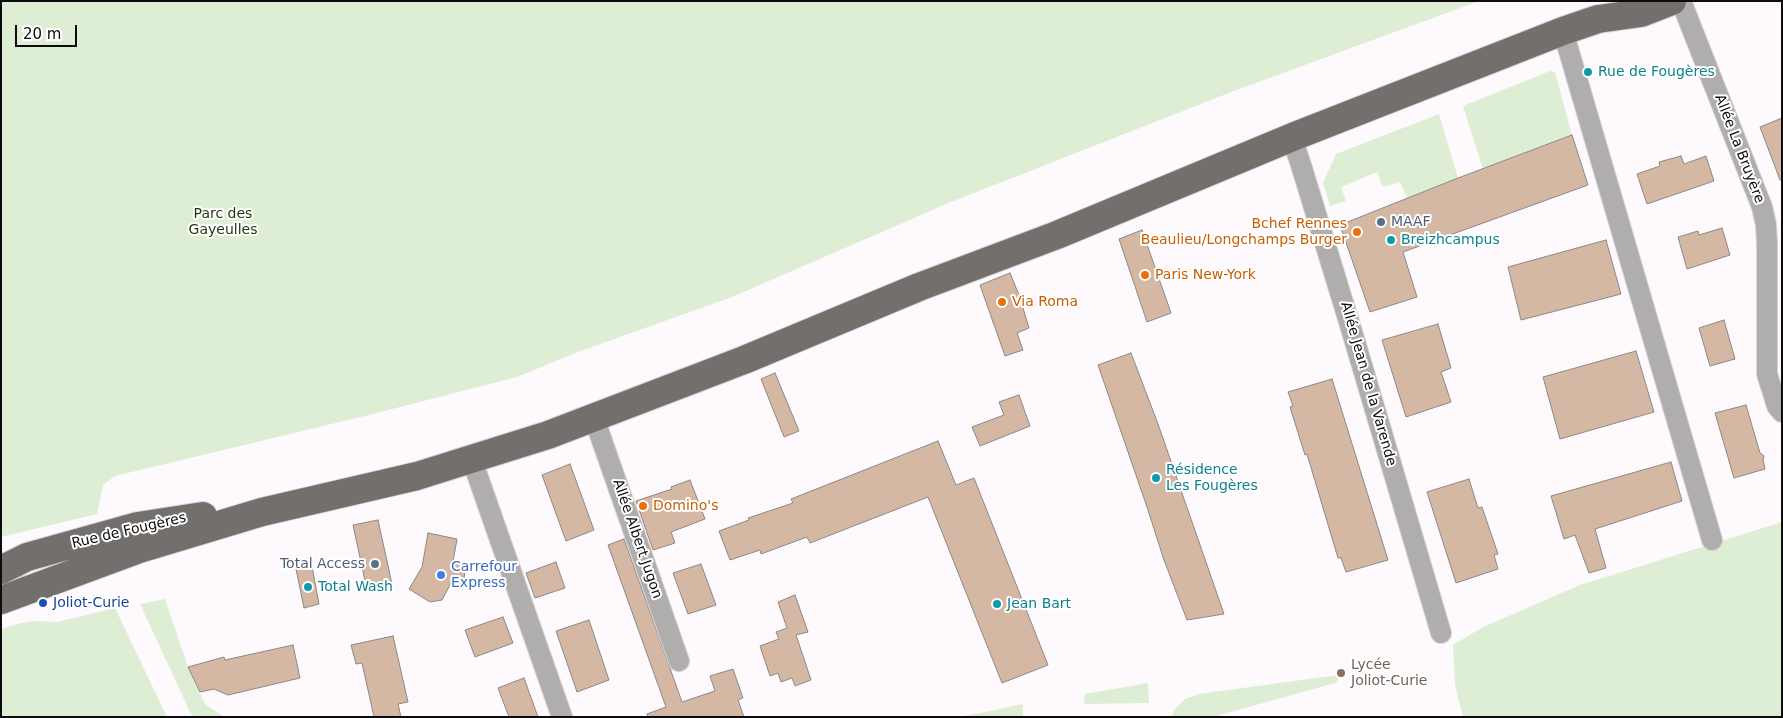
<!DOCTYPE html>
<html>
<head>
<meta charset="utf-8">
<style>
	body { margin:0 }
	#map { position:relative; width:1783px; height:718px; overflow:hidden; background:#fef9fd; font-family:"DejaVu Sans",sans-serif }
	canvas { display:block }
	.frame { position:absolute; inset:0; border:2px solid #0d0b0d; pointer-events:none }
	.scale { position:absolute; left:15px; top:25px; width:62px; height:22px; box-sizing:border-box; border:2px solid #0d0b0d; border-top:0; padding-left:6px; font-size:15px; line-height:18px; white-space:nowrap; color:#0d0b0d; -webkit-text-stroke:4px #fff; paint-order:stroke }
</style>
</head>
<body>
<div id="map">
<canvas width="1783" height="718"></canvas>
<div class="frame"></div>
<div class="scale">20 m</div>
</div>
<script>
const ctx = document.querySelector('canvas').getContext('2d');
ctx.lineJoin = 'round';
function fill(path, color) { ctx.fillStyle = color; ctx.fill(path, 'evenodd'); }
const shape = rows => new Path2D(rows.map(r => 'M' + r).join(''));
function strokePath(path, color, width, dash) { ctx.strokeStyle = color; ctx.lineWidth = width; ctx.lineCap = dash ? 'butt' : 'round'; ctx.setLineDash(dash || []); ctx.stroke(path); }
function write(font, color, halo, rows, align = 'center') {
  ctx.font = font + ' "DejaVu Sans",sans-serif'; ctx.lineWidth = 4; ctx.setLineDash([]); ctx.textBaseline = 'middle'; ctx.strokeStyle = halo; ctx.fillStyle = color; for (const [text, x, y, turn = 0] of rows) {
    ctx.save(); ctx.translate(x, y); ctx.rotate((+turn || 0) * Math.PI / 180); ctx.textAlign = isNaN(turn) ? turn : align; if (halo) ctx.strokeText(text, 0, 0); ctx.fillText(text, 0, 0); ctx.restore();
  }
}
fill(shape([
	[1,1,1479,1,1234,91,951,202,732,297,578,352,517,377,369,415,115,476,103,485,97,514,1,537],
	[1550,71,1555,72,1572,135,1483,169,1463,106],
	[1439,114,1458,178,1407,198,1400,182,1383,187,1377,172,1341,187,1346,201,1330,206,1323,183,1336,154],
	[1782,522,1782,717,1463,717,1455,685,1453,645,1483,627,1580,585],
	[165,599,188,667,205,704,224,717,193,717,191,714,140,604],
	[115,608,167,717,1,717,1,629,21,623,34,621,57,622],
	[1338,675,1338,680,1335,683,1220,715,1220,717,1171,717,1175,709,1185,699,1199,694],
	[1148,683,1149,703,1084,704,1085,694],
	[1023,704,1023,717,958,717,985,712]
]), '#ddeed5');
const building = shape([
	[1782,118,1782,180,1780,180,1760,127,1782,118],
	[1572,135,1588,185,1403,252,1417,297,1370,312,1340,225,1458,178,1572,135],
	[1681,156,1684,164,1706,156,1714,181,1647,204,1637,174,1660,166,1659,162,1681,156],
	[1722,228,1730,255,1687,269,1678,237,1698,231,1699,235,1722,228],
	[1142,230,1171,313,1147,322,1119,239,1142,230],
	[1606,240,1621,294,1521,320,1508,267,1606,240],
	[1010,273,1019,295,1029,328,1017,333,1023,350,1005,356,980,285,1010,273],
	[1724,320,1735,359,1710,366,1699,328,1724,320],
	[1438,324,1451,368,1441,372,1451,402,1406,417,1382,340,1438,324],
	[1636,351,1654,412,1560,439,1543,377,1636,351],
	[1131,353,1158,424,1224,614,1187,620,1164,560,1147,507,1098,365,1131,353],
	[775,373,799,431,784,437,761,379,775,373],
	[1332,379,1388,560,1346,572,1341,558,1338,558,1307,454,1305,455,1290,407,1293,406,1288,392,1332,379],
	[1019,395,1030,426,980,446,972,427,1004,415,999,402,1019,395],
	[1746,405,1760,453,1764,456,1763,460,1765,469,1734,478,1715,413,1746,405],
	[938,441,956,485,974,478,1048,665,1002,683,928,497,810,543,807,537,761,554,760,550,730,560,719,531,749,520,748,518,793,503,791,499,938,441],
	[1671,462,1682,501,1595,529,1606,568,1589,573,1575,535,1564,539,1551,496,1671,462],
	[570,464,594,530,566,541,542,475,570,464],
	[1469,479,1478,508,1482,507,1498,554,1494,555,1498,569,1456,583,1427,492,1469,479],
	[690,480,705,519,671,532,675,543,653,550,636,501,672,489,671,487,690,480],
	[378,520,392,584,367,590,353,525,378,520],
	[428,533,457,539,453,562,466,565,463,586,451,583,442,600,430,602,409,589,422,567,428,533],
	[624,539,682,702,715,691,710,676,733,669,743,698,738,700,744,717,648,717,647,714,666,707,608,545,624,539],
	[556,562,565,588,535,598,526,573,556,562],
	[701,564,716,605,688,614,673,573,701,564],
	[312,566,319,604,304,608,296,569,312,566],
	[795,595,808,632,796,635,811,680,795,686,792,678,781,682,778,673,770,676,760,646,779,639,776,632,787,628,778,602,795,595],
	[503,617,513,643,475,657,465,630,503,617],
	[589,620,609,680,577,692,556,631,589,620],
	[393,636,408,702,398,704,401,717,374,717,362,663,356,664,351,645,393,636],
	[293,645,300,678,228,695,214,689,200,692,188,667,224,657,225,660,293,645],
	[524,678,538,717,509,717,498,688,524,678]
]);
fill(building, '#d4b8a4');
strokePath(building, '#8d8885', 1);
const street = shape([
	[1681,1,1762,207,1766,225,1767,243,1767,374,1777,406,1782,412],
	[1563,31,1712,540],
	[1295,136,1296,150,1301,165,1350,325,1441,633],
	[594,418,679,661],
	[472,460,562,717]
]);
const primary = shape([
	[1,570,27,557,138,526,203,516],
	[1,600,139,549,262,512,417,476,548,435,744,360,919,287,1057,235,1295,136,1563,31,1598,19,1641,13,1672,1]
]);
strokePath(street, '#d7d3d7', 22);
strokePath(primary, '#d7d3d7', 30);
strokePath(street, '#b0aeac', 20);
strokePath(primary, '#736f6c', 28);
for (const [x, y, r, color] of [
	[1588,72,5,"#0f9aa8"],
	[1381,222,5,"#5c6f8a"],
	[1357,232,5,"#e8710a"],
	[1391,240,5,"#0f9aa8"],
	[1145,275,5,"#e8710a"],
	[1002,302,5,"#e8710a"],
	[1156,478,5,"#0f9aa8"],
	[643,506,5,"#e8710a"],
	[375,564,5,"#5c6f8a"],
	[441,575,5,"#3f7fe0"],
	[308,587,5,"#0f9aa8"],
	[43,603,5,"#1a4fb4"],
	[997,604,5,"#0f9aa8"],
	[1341,673,5,"#8d6e63"]
]) { const dot = new Path2D(); dot.arc(x, y, r, 0, 2 * Math.PI); ctx.fillStyle = color; ctx.fill(dot); strokePath(dot, '#fff', 2); }
write('14px', '#0d838f', '#fff', [
	["Rue de Fougères",1598,72],
	["Breizhcampus",1401,240],
	["Résidence",1166,470],
	["Les Fougères",1166,486],
	["Total Wash",318,587],
	["Jean Bart",1007,604]
], 'left');
write('14px', '#0d0b0d', '#fff', [
	["Allée La Bruyère",1739,149,69],
	["Allée Jean de la Varende",1368,384,74],
	["Rue de Fougères",129,531,-13],
	["Allée Albert Jugon",637,539,71]
]);
write('14px', '#1c350c', '#fff', [
	["Parc des",223,214],
	["Gayeulles",223,230]
]);
write('14px', '#4e5e75', '#fff', [
	["MAAF",1391,222],
	["Total Access",365,564,"right"]
], 'left');
write('14px', '#c56008', '#fff', [
	["Bchef Rennes",1347,224,"right"],
	["Beaulieu/Longchamps Burger",1347,240,"right"],
	["Paris New-York",1155,275],
	["Via Roma",1012,302],
	["Domino's",653,506]
], 'left');
write('14px', '#366cbe', '#fff', [
	["Carrefour",451,567],
	["Express",451,583]
], 'left');
write('14px', '#164399', '#fff', [
	["Joliot-Curie",53,603]
], 'left');
write('14px', '#785e54', '#fff', [
	["Lycée",1351,665],
	["Joliot-Curie",1351,681]
], 'left');
</script>
</body>
</html>
